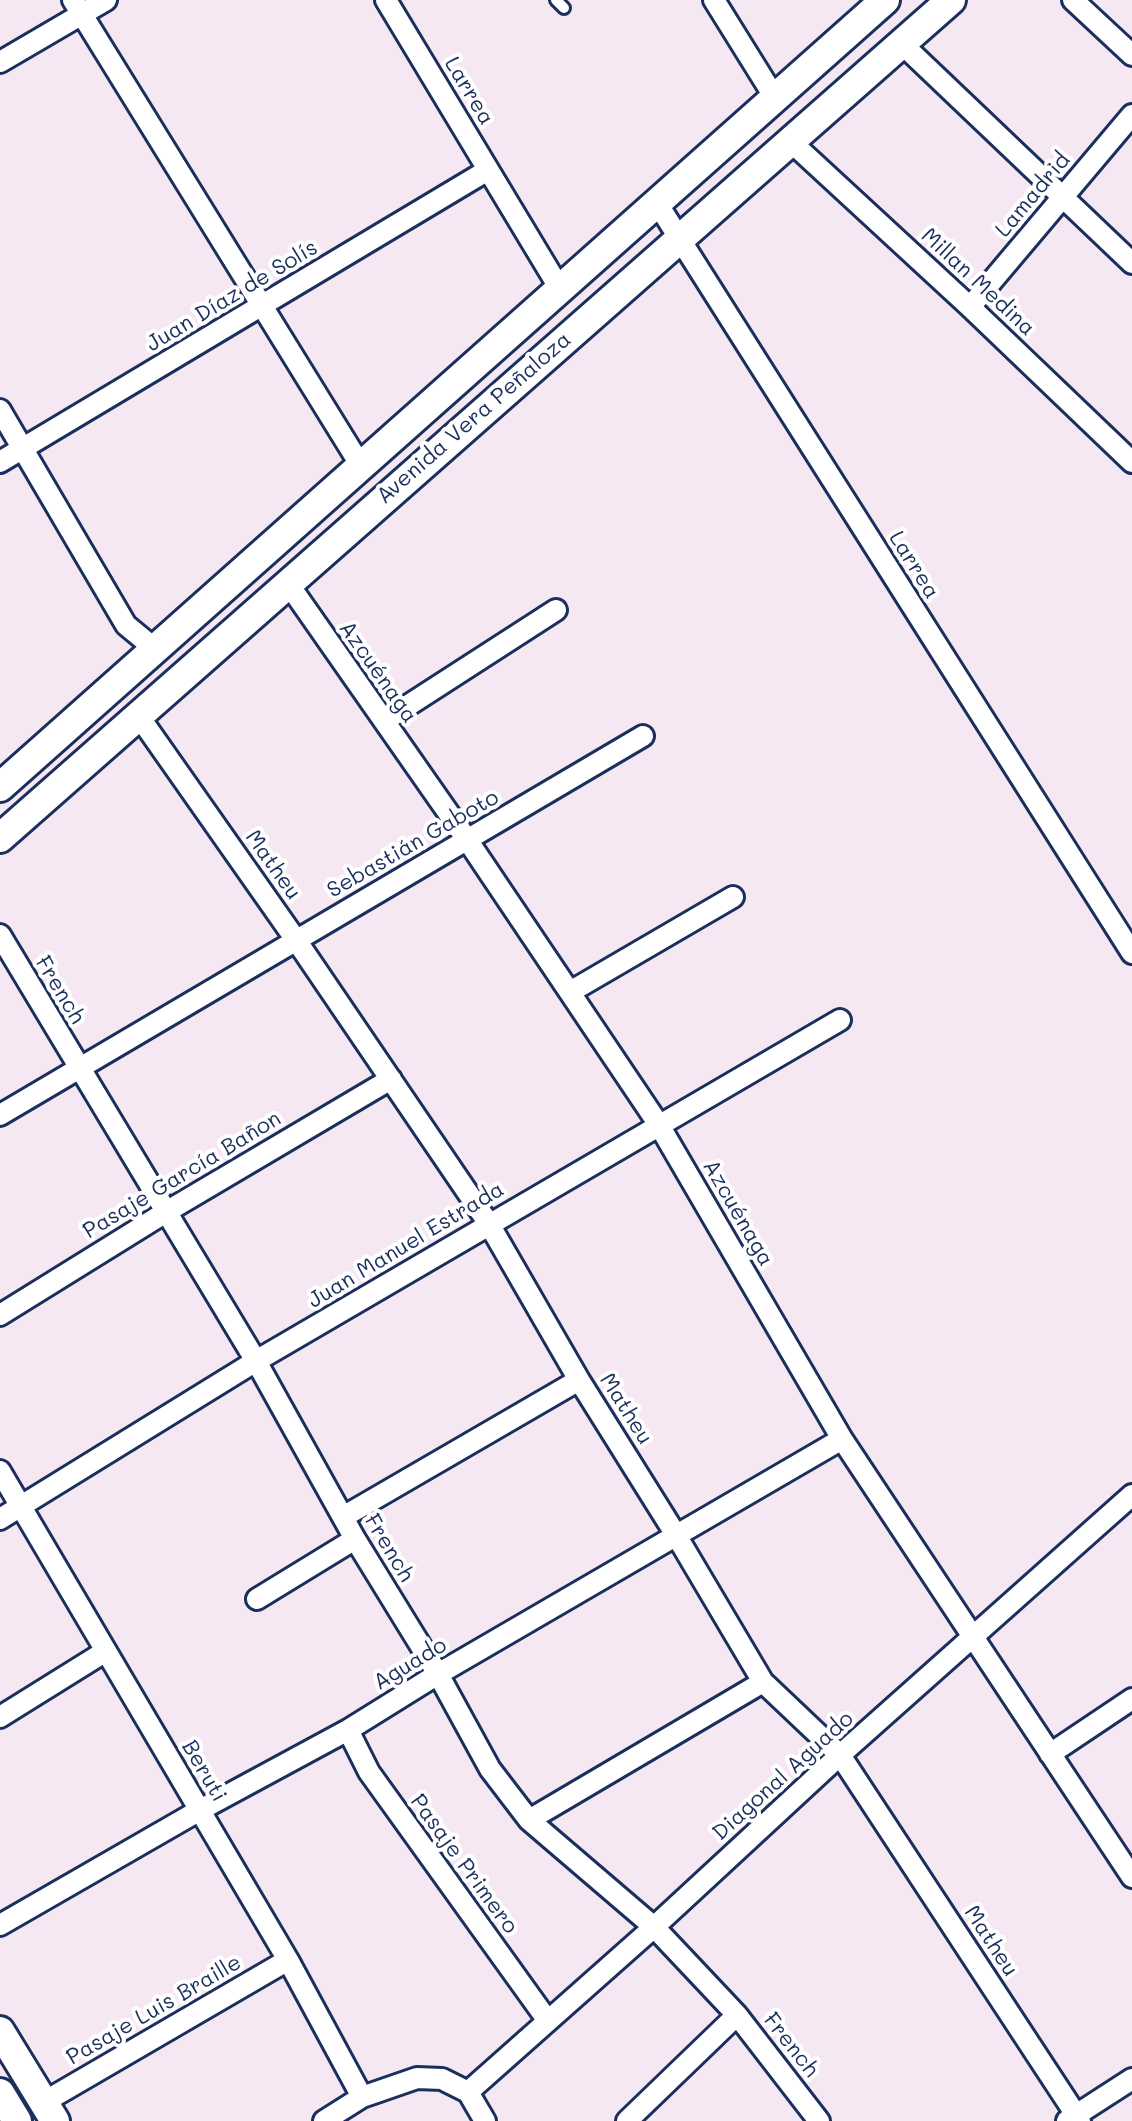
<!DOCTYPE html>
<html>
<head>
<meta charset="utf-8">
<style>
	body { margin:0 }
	canvas { display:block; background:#f6e8f2 }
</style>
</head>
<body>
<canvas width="1132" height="2121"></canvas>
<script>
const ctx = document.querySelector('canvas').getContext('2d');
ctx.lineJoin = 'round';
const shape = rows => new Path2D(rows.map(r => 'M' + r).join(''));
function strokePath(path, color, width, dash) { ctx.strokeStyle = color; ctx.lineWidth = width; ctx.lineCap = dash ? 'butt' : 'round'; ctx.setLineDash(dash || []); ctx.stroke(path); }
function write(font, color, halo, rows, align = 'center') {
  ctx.font = font + ' Mali,sans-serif'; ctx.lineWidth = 8; ctx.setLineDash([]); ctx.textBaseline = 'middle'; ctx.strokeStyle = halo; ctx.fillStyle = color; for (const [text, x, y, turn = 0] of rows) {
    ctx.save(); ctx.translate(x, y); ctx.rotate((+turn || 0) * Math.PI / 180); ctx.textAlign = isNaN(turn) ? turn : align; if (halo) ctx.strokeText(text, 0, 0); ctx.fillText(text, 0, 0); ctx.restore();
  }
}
const lane = shape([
	[556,0,564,8]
]);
const street = shape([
	[73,0,361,466],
	[386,0,560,289],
	[714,0,775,98],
	[1073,0,1132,55],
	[901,43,1132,263],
	[0,62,106,0],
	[789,140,970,307,1132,462],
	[657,203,1132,953],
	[970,307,1132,115],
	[0,410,126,625,155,649],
	[0,462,488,170],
	[287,582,468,841,659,1125,842,1439,1132,1877],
	[138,715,296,940,489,1224,579,1380,676,1535,763,1682,840,1755,1080,2121],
	[384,721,556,610],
	[0,935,256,1361,355,1539,438,1674,490,1769,529,1820,654,1927,737,2015,819,2121],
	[570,992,733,897],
	[0,1115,643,736],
	[0,1315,166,1212,391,1079],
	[0,1471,288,1960,362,2097],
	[343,1517,579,1380],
	[0,1519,256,1361,840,1020],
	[257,1599,355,1539],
	[0,1717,106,1651],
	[348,1730,369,1772,548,2021],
	[1050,1754,1132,1699],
	[529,1820,763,1682],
	[0,1925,200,1810,348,1730,438,1674,842,1439],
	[468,2092,654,1927,840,1755,1132,1495],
	[44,2102,288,1960],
	[324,2121,362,2097,417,2078,442,2079,468,2092,485,2121],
	[627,2121,737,2015],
	[1067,2121,1132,2079]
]);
const secondary = shape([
	[0,787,885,0],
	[0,838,951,0],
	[0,2031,55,2121],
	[0,2093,17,2121]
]);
strokePath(lane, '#1b2f5e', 16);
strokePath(street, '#1b2f5e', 26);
strokePath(secondary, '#1b2f5e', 34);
strokePath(lane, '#fff', 10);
strokePath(street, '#fff', 20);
strokePath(secondary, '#fff', 28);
write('22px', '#1b2f5e', '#fff', [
	["Larrea",469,91,59],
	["Lamadrid",1033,195,-50],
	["Millan Medina",978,282,43],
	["Juan Díaz de Solís",232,296,-31],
	["Avenida Vera Peñaloza",474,418,-41],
	["Larrea",914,565,58],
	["Azcuénaga",378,672,55],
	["Sebastián Gaboto",413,844,-30],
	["Matheu",273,865,55],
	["French",60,990,59],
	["Pasaje García Bañon",182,1175,-31],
	["Azcuénaga",738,1213,60],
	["Juan Manuel Estrada",406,1245,-31],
	["Matheu",626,1409,58],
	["French",389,1548,59],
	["Aguado",410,1664,-31],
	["Beruti",204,1771,60],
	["Diagonal Aguado",783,1776,-42],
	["Pasaje Primero",464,1864,54],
	["Matheu",991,1941,57],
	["Pasaje Luis Braille",154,2010,-30],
	["French",791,2045,52]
]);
</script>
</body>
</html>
